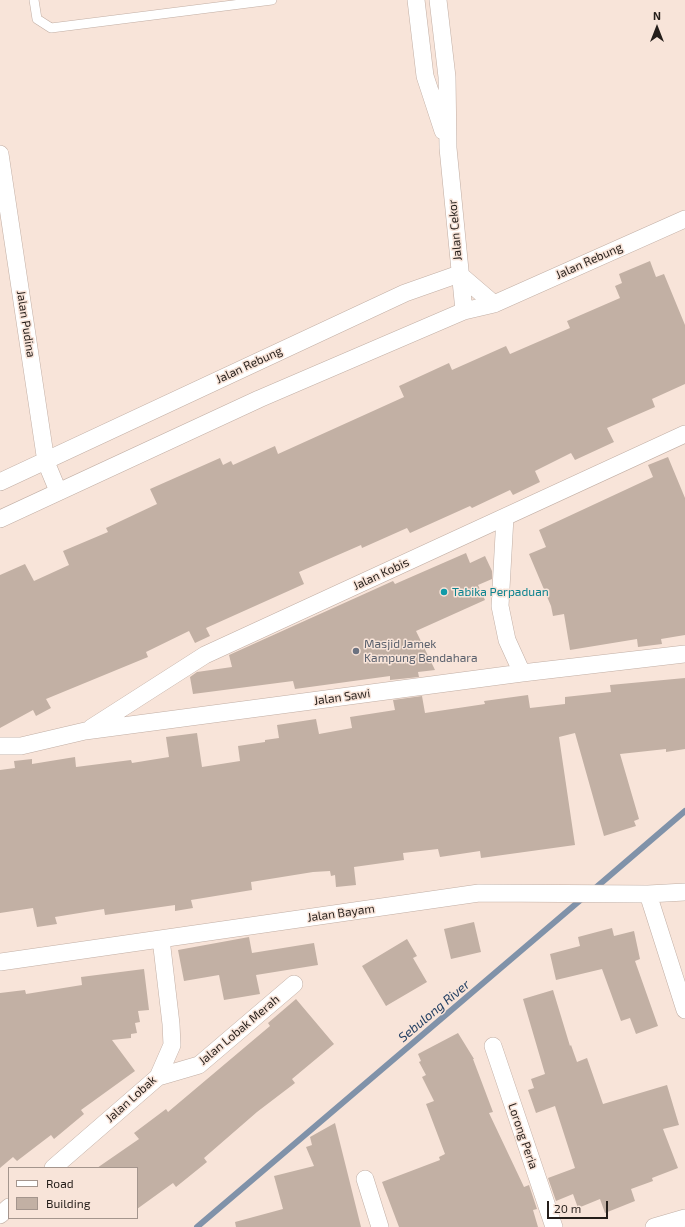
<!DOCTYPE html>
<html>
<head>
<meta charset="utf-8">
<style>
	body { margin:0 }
	#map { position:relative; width:685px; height:1227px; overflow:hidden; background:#f8e4d9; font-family:"Exo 2",sans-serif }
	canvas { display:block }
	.legend { position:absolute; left:8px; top:1167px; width:130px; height:52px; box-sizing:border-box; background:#f8e4d9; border:1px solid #a4958d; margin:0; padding:5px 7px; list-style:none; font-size:12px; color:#251e1a }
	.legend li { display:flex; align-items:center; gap:8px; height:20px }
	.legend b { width:20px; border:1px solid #a4958d }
	.north { position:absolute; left:637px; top:8px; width:40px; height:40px; -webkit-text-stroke:3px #f8e4d9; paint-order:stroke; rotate:0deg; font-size:11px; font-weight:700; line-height:16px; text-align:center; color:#251e1a }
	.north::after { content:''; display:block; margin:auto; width:14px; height:18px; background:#251e1a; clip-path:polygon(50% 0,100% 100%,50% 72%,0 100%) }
	.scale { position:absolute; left:547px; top:1201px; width:61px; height:18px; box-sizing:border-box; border:2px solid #251e1a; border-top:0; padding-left:5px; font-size:12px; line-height:14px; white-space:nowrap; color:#251e1a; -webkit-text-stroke:3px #f8e4d9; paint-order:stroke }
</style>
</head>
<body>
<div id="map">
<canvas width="685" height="1227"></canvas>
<ul class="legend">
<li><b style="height:5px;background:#fff"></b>Road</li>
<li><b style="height:11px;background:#c2b0a4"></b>Building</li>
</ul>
<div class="north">N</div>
<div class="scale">20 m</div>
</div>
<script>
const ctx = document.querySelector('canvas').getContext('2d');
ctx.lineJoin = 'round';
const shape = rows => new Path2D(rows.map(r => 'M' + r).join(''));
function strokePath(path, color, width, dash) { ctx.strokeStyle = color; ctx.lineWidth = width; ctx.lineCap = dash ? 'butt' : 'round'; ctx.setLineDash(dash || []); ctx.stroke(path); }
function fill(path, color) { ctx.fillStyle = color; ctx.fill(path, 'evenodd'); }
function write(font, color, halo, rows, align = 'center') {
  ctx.font = font + ' "Exo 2",sans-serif'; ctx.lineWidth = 3; ctx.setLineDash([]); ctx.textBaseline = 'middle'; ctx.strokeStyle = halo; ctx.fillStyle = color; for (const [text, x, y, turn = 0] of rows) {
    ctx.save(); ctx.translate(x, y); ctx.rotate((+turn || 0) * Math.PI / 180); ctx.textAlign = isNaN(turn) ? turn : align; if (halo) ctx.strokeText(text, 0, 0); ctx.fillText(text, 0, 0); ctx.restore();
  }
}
strokePath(shape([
	[593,890,685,811],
	[197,1227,584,897]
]), '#8092a9', 6);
fill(shape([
	[650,261,656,277,664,274,685,325,685,384,652,399,655,407,607,428,614,442,575,460,571,453,535,471,540,482,513,495,510,490,472,508,470,506,410,533,407,528,362,548,361,545,299,572,304,584,206,628,210,636,195,643,189,631,146,652,148,657,46,699,51,708,36,716,33,710,0,728,0,575,25,564,34,581,69,565,63,551,108,532,106,528,157,504,150,489,220,458,223,465,231,461,233,465,275,446,278,454,404,397,399,386,449,363,452,370,506,346,510,354,570,328,567,321,620,298,615,286,622,283,619,274],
	[668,457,685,498,685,635,661,639,662,644,638,647,637,639,570,650,564,614,553,616,551,606,529,554,546,547,539,530,653,477,648,465],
	[466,553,470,563,485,556,492,571,492,579,478,585,485,600,416,631,435,670,418,672,419,677,390,680,390,676,295,689,293,681,193,694,190,677,197,672,232,667,229,655,393,581,395,584],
	[685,678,685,749,666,752,666,749,620,754,639,819,634,821,636,826,604,836,575,733,559,737,575,845,481,858,480,851,440,857,438,849,403,853,404,860,354,867,356,885,336,887,335,875,331,876,330,871,313,872,251,882,252,890,191,900,193,908,175,911,175,905,105,915,104,909,55,917,57,924,37,927,33,908,0,913,0,770,15,768,14,761,32,759,32,764,75,757,76,767,131,760,132,763,169,757,166,737,197,733,202,767,240,761,238,746,265,742,265,740,279,738,277,725,316,719,319,734,352,728,350,717,395,710,393,700,422,696,425,713,485,704,484,701,528,695,530,708,565,704,565,697,611,692,610,685],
	[474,922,481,952,451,959,444,929],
	[612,928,614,936,634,931,640,959,635,961,658,1026,636,1034,630,1018,621,1021,602,969,556,980,550,954,580,946,578,937],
	[249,937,252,953,314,943,318,965,256,975,260,994,224,1000,219,975,184,981,178,950],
	[407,939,417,956,413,958,427,982,386,1006,362,966],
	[144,969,149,1010,138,1011,140,1022,135,1023,137,1033,131,1034,131,1038,112,1040,135,1071,81,1110,84,1114,54,1139,51,1135,17,1161,13,1157,0,1168,0,993,25,990,26,994,82,985,81,977],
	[553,990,570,1046,571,1045,577,1062,587,1058,603,1104,667,1085,679,1125,663,1129,678,1168,652,1178,653,1181,631,1189,635,1201,605,1213,600,1199,578,1208,573,1194,556,1201,548,1178,575,1168,555,1106,536,1113,528,1090,534,1088,531,1079,545,1074,523,999],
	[296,999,334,1044,292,1079,295,1083,257,1112,204,1158,207,1162,176,1187,173,1183,137,1209,137,1168,97,1168,139,1139,134,1133,166,1109,168,1112,270,1026,268,1023],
	[458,1033,474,1059,473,1059,493,1112,489,1113,524,1187,529,1185,537,1209,533,1210,538,1227,399,1227,382,1182,440,1160,439,1157,445,1154,426,1104,434,1101,422,1077,426,1075,419,1062,421,1061,418,1054],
	[335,1123,361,1227,236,1227,235,1222,283,1209,274,1176,314,1166,306,1147,312,1145,310,1137]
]), '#c2b0a4');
const lane = shape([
	[34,0,37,19,51,28,272,0]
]);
const street = shape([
	[416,0,425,76,443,131],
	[438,0,447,77,448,148,464,311],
	[0,154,46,462,58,491],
	[459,274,494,304],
	[0,482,405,293,459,274],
	[505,517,500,606,507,640,522,673],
	[0,519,259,399,464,311,494,304,685,219],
	[91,728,205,655,685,434],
	[0,746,21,746,85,731,522,673,685,654],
	[648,894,685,1010],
	[0,962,479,893,648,894,685,892],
	[493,1046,554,1227],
	[158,1077,199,1065,294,984],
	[53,1168,158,1077,172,1045,171,1024,161,939],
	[365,1179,380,1227],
	[0,1215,9,1207],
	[654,1227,685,1218]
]);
strokePath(lane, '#c1aea4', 10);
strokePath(street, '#c1aea4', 18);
strokePath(lane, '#fff', 9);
strokePath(street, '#fff', 17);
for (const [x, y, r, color] of [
	[444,592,4,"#0f9aa8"],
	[356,651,4,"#6b7280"]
]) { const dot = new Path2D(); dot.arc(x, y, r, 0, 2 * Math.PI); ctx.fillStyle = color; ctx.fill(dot); strokePath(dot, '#f8e4d9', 1.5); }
write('12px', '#251e1a', '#f8e4d9', [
	["Jalan Cekor",455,230,-95],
	["Jalan Rebung",589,261,-24],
	["Jalan Pudina",26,324,81],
	["Jalan Rebung",249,365,-25],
	["Jalan Kobis",381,574,-25],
	["Jalan Sawi",342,697,-8],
	["Jalan Bayam",341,913,-8],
	["Jalan Lobak Merah",239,1030,-40],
	["Jalan Lobak",131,1099,-42],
	["Lorong Peria",523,1136,71]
]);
write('12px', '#0d838f', '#f8e4d9', [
	["Tabika Perpaduan",452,592]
], 'left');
write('12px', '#5b616d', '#f8e4d9', [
	["Masjid Jamek",364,644],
	["Kampung Bendahara",364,658]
], 'left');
write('italic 13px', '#254164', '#f8e4d9', [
	["Sebulong River",434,1011,-40]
]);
</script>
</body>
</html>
